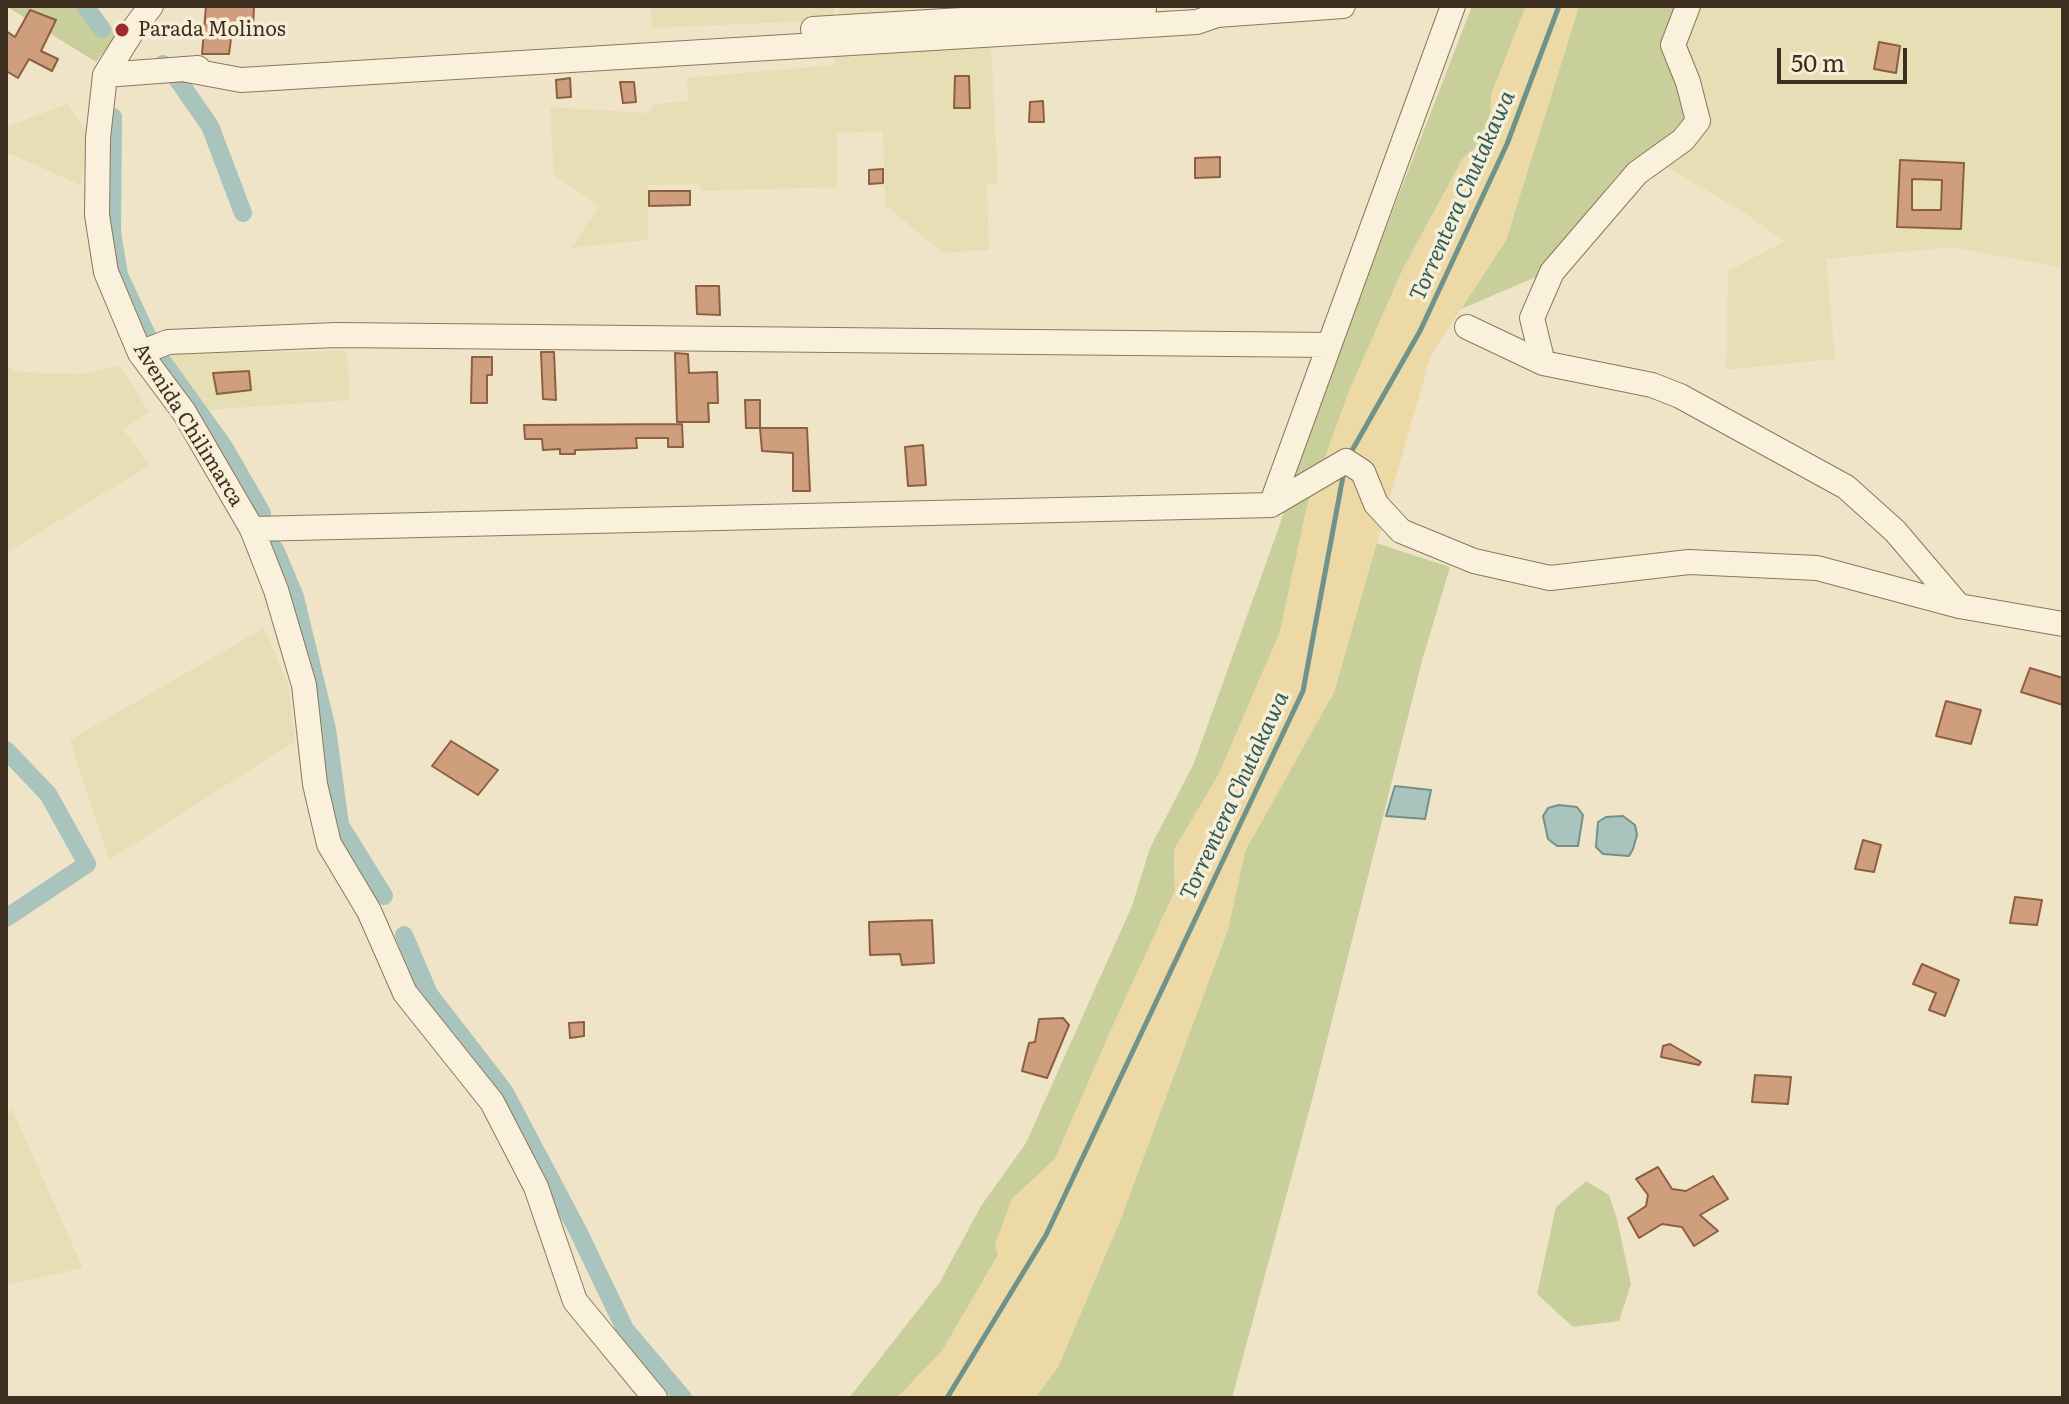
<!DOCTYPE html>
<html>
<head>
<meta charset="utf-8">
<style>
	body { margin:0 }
	#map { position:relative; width:2069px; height:1404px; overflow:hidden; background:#f0e4c8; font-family:Literata,serif }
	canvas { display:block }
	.frame { position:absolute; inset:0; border:8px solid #3d2e20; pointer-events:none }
	.scale { position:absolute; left:1777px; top:48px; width:130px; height:36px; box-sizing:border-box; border:4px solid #3d2e20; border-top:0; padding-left:10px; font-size:24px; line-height:28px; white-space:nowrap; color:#3d2e20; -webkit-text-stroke:6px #f7eed8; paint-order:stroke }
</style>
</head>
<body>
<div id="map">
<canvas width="2069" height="1404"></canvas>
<div class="frame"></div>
<div class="scale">50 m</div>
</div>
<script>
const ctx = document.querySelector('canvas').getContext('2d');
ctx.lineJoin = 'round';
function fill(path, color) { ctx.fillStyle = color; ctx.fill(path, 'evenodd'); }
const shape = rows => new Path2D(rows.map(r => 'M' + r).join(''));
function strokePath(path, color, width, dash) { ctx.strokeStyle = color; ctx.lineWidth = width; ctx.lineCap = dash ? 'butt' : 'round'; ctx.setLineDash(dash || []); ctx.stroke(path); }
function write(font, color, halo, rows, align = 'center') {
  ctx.font = font + ' Literata,serif'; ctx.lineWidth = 7; ctx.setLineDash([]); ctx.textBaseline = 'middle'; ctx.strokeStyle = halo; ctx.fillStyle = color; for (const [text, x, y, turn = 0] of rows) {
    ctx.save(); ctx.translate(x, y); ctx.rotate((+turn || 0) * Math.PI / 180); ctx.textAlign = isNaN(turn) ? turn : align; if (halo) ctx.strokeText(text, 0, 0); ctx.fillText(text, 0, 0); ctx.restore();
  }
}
fill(shape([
	[651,6,834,6,834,20,652,28],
	[839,6,1005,6,839,18],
	[1699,6,2063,6,2063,268,1952,247,1826,259,1835,359,1726,370,1728,271,1785,241,1735,207,1666,167,1710,123,1682,44],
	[991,45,998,183,987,185,989,250,943,253,885,205,883,131,837,133,837,187,701,191,698,184,648,185,648,240,571,248,599,206,554,175,550,107,647,113,654,104,689,101,686,78,835,65,835,52],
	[67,104,90,135,81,185,6,152,6,127],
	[347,351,350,400,206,410,166,353],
	[6,366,19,372,83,374,120,366,149,412,123,429,150,465,6,553],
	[264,628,288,684,295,741,109,860,70,740],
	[12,1109,83,1268,6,1285,6,1115]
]), '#e6deb5');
fill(shape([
	[6,6,95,6,100,15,118,34,96,62],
	[1472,6,1526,6,1491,95,1490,134,1462,160,1403,269,1350,389,1307,507,1280,632,1219,774,1174,850,1175,891,1115,1021,1055,1159,1012,1199,998,1255,942,1351,897,1398,849,1398,940,1282,981,1206,1026,1143,1080,1022,1132,906,1150,848,1194,763,1279,527,1322,393],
	[1579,6,1678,6,1666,48,1686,119,1654,149,1618,174,1536,277,1461,309,1506,240],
	[1376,543,1450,567,1422,661,1312,1100,1232,1398,1035,1398,1058,1367,1121,1218,1228,929,1245,851,1334,692],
	[1586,1181,1609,1195,1617,1219,1631,1284,1619,1321,1573,1327,1537,1294,1556,1207]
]), '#c9cf9b');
fill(shape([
	[1526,6,1579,6,1506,240,1431,355,1334,692,1245,851,1228,929,1121,1218,1058,1367,1035,1398,897,1398,942,1351,998,1256,995,1244,1012,1199,1055,1159,1115,1021,1175,892,1174,850,1219,774,1280,632,1307,507,1350,389,1403,269,1462,160,1490,134,1491,95]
]), '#ecd9a5');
const water = shape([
	[1395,786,1431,790,1425,819,1386,816,1395,786],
	[1559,805,1577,807,1583,815,1578,846,1557,846,1548,839,1543,816,1548,808,1559,805],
	[1623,816,1635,825,1637,835,1633,849,1629,856,1603,854,1596,847,1598,822,1606,817,1623,816]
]);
fill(water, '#a9c4bc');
strokePath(water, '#6f938a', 2);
strokePath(shape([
	[1350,454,1420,331,1507,144,1559,6],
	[947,1398,1046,1235,1303,691,1344,471]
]), '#6f938a', 5);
strokePath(shape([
	[85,6,102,29],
	[163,64,171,70,210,126,243,213],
	[113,117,112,232,119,275,153,348,224,447,262,513],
	[275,549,295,597,327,729,340,825,384,896],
	[6,750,48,794,87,864,6,918],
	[404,935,429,994,504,1091,578,1231,625,1329,683,1398]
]), '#a9c4bc', 18);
const building = shape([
	[206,6,254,6,253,29,232,31,229,54,202,54,206,6],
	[30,10,56,20,41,51,58,59,52,71,29,59,18,78,6,71,6,31,15,37,30,10],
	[1879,42,1900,46,1896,73,1874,69,1879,42],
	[955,76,969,76,970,108,954,108,955,76],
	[570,78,571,97,557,98,556,80,570,78],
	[620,82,634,82,636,102,623,103,620,82],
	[1043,101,1044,122,1029,122,1030,102,1043,101],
	[1220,157,1220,177,1195,178,1195,158,1220,157],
	[1900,160,1964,163,1961,229,1897,227,1900,160],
	[1912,179,1942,180,1941,210,1912,210,1912,179],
	[883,169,883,183,869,184,869,170,883,169],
	[649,191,690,191,690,205,649,206,649,191],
	[696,286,719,286,720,315,697,314,696,286],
	[541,352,554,352,556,400,543,399,541,352],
	[675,353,688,354,689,373,717,372,718,403,708,403,709,422,677,422,675,353],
	[472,357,492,357,492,375,487,375,487,403,471,403,472,357],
	[249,371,251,390,217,394,213,373,249,371],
	[745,400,760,400,760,428,746,428,745,400],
	[682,424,683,447,668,447,668,438,636,438,637,448,575,450,575,454,560,454,560,449,543,450,542,439,525,439,524,425,682,424],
	[760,428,807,428,810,491,793,491,793,453,762,451,760,428],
	[923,445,926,485,908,486,905,447,923,445],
	[2030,668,2063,678,2063,705,2021,692,2030,668],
	[1946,701,1981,710,1971,744,1936,736,1946,701],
	[451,741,498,770,478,795,432,766,451,741],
	[1863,840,1881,845,1874,872,1855,869,1863,840],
	[2015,897,2042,900,2037,925,2010,923,2015,897],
	[932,920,934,963,902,965,900,954,870,955,869,922,932,920],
	[1922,964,1959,980,1945,1016,1929,1010,1936,993,1913,984,1922,964],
	[1063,1018,1069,1025,1047,1078,1022,1071,1029,1043,1035,1042,1039,1019,1063,1018],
	[584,1022,584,1036,570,1038,569,1023,584,1022],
	[1670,1044,1701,1062,1699,1065,1661,1057,1663,1046,1670,1044],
	[1755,1075,1791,1077,1788,1104,1752,1102,1755,1075],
	[1658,1167,1672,1189,1686,1191,1713,1176,1728,1199,1700,1215,1718,1231,1694,1246,1682,1227,1662,1224,1639,1238,1628,1218,1646,1206,1648,1195,1636,1179,1658,1167]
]);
fill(building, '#cf9f7d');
strokePath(building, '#8d5f41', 2);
const minor = shape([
	[151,6,133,30,105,75,98,138,97,215,106,272,140,353,184,412,252,529,276,590,304,685,315,784,329,844,369,911,405,993,492,1102,536,1187,575,1301,655,1398],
	[813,29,1144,9],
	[182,69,241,80,1197,22,1217,15,1343,6],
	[105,75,198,68],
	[1467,327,1543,363,1652,385,1680,396,1846,487,1895,531,1959,606],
	[140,353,168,342,337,335,1329,345],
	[1543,363,1532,318,1552,272,1637,173,1683,140,1698,121,1688,82,1673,45,1688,6],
	[1271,505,1453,6],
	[252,529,1271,505,1346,461,1363,472,1376,504,1401,531,1474,561,1550,578,1689,562,1817,568,1959,606,2063,624]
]);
strokePath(minor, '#8d765c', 26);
strokePath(minor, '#faf1dc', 24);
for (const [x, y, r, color] of [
	[122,30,8,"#9e2a2b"]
]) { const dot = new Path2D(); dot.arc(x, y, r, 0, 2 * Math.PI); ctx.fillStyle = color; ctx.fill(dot); strokePath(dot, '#f7eed8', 3); }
write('20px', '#3d2e20', '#f7eed8', [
	["Parada Molinos",138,30]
], 'left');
write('20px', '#3d2e20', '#f7eed8', [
	["Avenida Chilimarca",188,425,58]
]);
write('italic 22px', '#2f5d5a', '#f7eed8', [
	["Torrentera Chutakawa",1463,196,-66],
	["Torrentera Chutakawa",1235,796,-65]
]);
</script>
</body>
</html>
